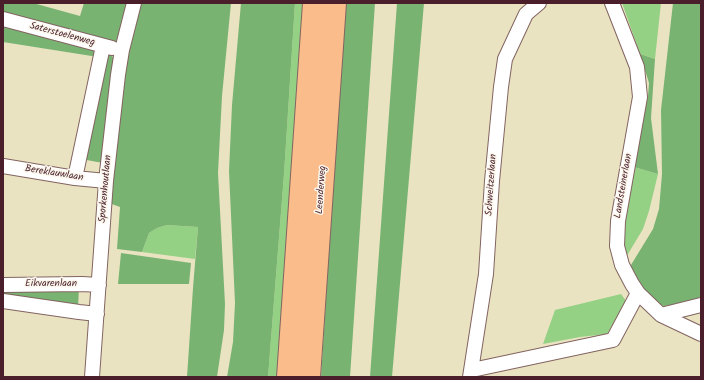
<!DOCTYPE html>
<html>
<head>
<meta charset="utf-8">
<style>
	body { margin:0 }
	#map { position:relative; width:704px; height:380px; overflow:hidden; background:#eae3c2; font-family:Kalam,sans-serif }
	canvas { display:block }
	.frame { position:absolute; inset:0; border:4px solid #4a1f2b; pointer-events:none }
</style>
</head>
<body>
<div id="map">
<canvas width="704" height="380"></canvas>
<div class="frame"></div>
</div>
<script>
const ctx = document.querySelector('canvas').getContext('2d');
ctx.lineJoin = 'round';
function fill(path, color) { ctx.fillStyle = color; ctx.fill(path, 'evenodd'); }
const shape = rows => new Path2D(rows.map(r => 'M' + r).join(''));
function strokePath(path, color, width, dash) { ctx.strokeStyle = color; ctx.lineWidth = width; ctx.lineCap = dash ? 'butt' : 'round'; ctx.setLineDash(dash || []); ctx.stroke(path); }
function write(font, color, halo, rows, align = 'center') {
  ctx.font = font + ' Kalam,sans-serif'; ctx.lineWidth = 3; ctx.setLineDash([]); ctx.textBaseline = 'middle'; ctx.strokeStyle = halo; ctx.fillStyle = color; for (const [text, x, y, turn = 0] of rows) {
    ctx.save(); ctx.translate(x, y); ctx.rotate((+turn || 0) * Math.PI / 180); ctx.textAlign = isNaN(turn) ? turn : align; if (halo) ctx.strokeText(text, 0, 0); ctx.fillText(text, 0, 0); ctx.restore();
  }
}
fill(shape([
	[295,3,307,3,282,352,277,377,268,377,284,174],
	[622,3,661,3,655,59,640,54],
	[634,167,658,174,649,211,643,229,625,259,623,239,623,224],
	[167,225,198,227,195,259,142,252,149,233,157,228],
	[621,294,626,301,607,334,580,337,543,344,555,310]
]), '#95d185');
fill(shape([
	[3,3,33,3,80,16,84,3,128,3,119,40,111,43,3,13],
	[138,3,231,3,222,96,218,173,225,304,224,330,217,377,187,377,193,288,198,227,167,225,157,228,149,233,142,252,117,249,120,207,109,203,124,63],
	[241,3,295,3,284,174,268,377,227,377,233,342,235,303,229,171,232,105],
	[345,3,375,3,350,377,321,377],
	[397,3,424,3,392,377,370,377],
	[673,3,701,3,701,297,677,304,664,306,655,303,637,282,631,265,653,229,659,209,662,174,661,110],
	[3,23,96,49,98,57,3,42],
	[105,54,111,54,114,59,103,163,81,159],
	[640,54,655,59,651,118,658,174,634,167,648,96,649,83],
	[121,253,191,263,189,284,118,284],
	[79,286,78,309,3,299,3,289]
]), '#78b372');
const street = shape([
	[612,3,637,67,640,97,618,221,617,246,622,265,632,284,638,293,661,315,701,334],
	[3,19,112,48],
	[3,166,75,178,106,181],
	[75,178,103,46],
	[3,285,82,284,99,285],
	[3,301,79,312,97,314],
	[661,315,701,305],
	[472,370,613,340,638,293],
	[92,377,106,181,118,75,122,50,134,3],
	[470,377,486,274,492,181,501,87,505,59,526,14,539,3]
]);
const primary = shape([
	[288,377,314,3],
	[309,377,335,3]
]);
strokePath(street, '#826460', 16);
strokePath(primary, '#826460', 24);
strokePath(street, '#fff', 14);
strokePath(primary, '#f9bc8a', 22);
write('10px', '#4a1f2b', '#fbf7ec', [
	["Saterstoelenweg",62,35,15],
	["Bereklauwlaan",54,174,9],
	["Schweitzerlaan",492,185,-86],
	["Landsteinerlaan",624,186,-80],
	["Sporkenhoutlaan",106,189,-85],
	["Leenderweg",322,190,-86],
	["Eikvarenlaan",51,284]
]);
</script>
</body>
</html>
